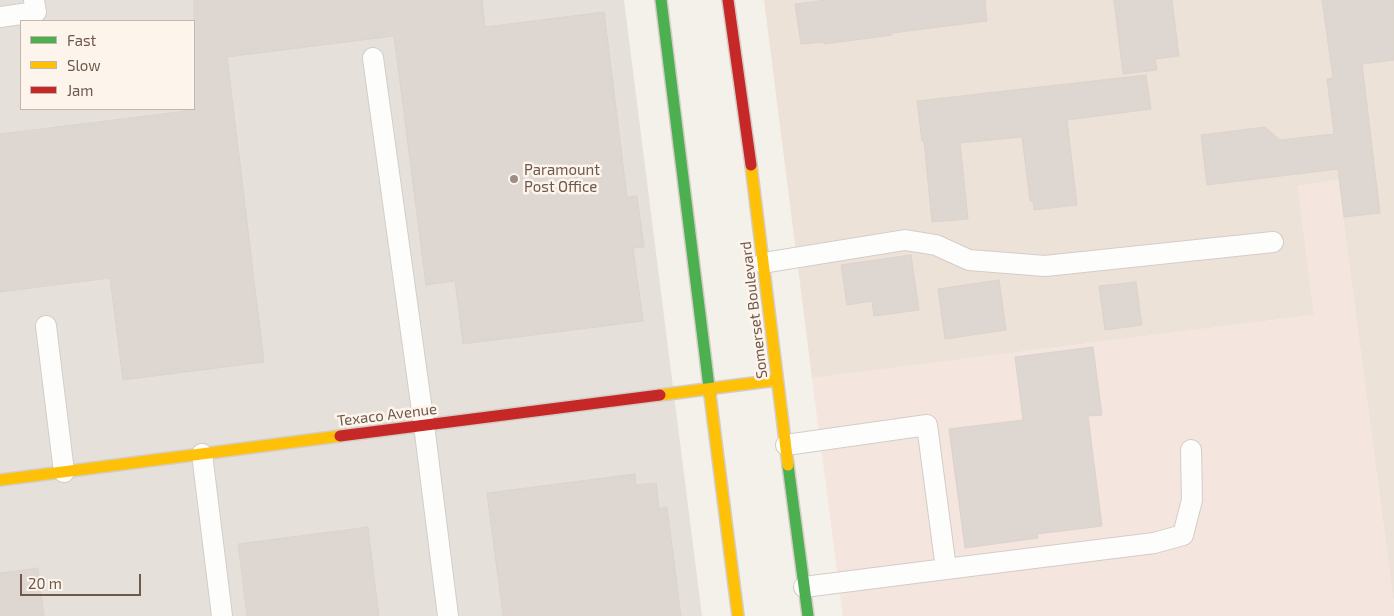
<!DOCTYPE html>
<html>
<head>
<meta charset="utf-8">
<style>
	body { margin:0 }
	#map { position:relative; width:1394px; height:616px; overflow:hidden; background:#f4f0ea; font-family:"Exo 2",sans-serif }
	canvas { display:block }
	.legend { position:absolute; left:20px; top:20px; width:175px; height:90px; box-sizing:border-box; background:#fdf5eb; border:1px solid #c4b6ac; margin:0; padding:6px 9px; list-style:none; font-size:15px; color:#6f584d }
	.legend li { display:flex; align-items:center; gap:10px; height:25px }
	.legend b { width:25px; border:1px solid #c4b6ac }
	.scale { position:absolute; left:20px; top:574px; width:121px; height:22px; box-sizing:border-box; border:2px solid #6f584d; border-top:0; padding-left:6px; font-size:15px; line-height:18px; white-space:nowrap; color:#6f584d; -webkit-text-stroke:4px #fdf5eb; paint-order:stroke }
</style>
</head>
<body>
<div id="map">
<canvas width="1394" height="616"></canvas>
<ul class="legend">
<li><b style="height:6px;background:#4caf50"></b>Fast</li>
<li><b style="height:6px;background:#ffc107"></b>Slow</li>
<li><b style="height:6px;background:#c62828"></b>Jam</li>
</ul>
<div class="scale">20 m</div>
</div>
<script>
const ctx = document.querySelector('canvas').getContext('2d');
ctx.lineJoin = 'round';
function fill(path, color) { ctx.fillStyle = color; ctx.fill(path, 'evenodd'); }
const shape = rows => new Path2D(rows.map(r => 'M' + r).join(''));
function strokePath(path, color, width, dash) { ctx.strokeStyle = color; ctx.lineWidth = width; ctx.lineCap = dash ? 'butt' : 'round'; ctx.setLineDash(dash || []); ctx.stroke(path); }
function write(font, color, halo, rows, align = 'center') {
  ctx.font = font + ' "Exo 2",sans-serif'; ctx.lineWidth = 5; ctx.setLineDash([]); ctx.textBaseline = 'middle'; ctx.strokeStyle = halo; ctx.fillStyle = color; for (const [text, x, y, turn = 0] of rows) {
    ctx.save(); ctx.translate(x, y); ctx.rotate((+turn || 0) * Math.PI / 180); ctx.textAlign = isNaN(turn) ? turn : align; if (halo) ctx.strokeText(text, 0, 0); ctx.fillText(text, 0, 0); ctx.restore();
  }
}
fill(shape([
	[764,0,1394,0,1394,605,1338,180,1298,186,1314,315,812,378]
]), '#ede2d8');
fill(shape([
	[1338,180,1394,605,1394,616,843,616,812,378,1314,315,1298,186]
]), '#f4e5de');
fill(shape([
	[0,0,624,0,702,616,0,616],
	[21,21,194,21,194,109,21,109]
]), '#e6e0db');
const building = shape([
	[194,0,482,0,485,27,604,12,627,197,637,196,644,247,633,248,643,321,463,344,455,281,426,285,394,36,227,57,264,362,123,380,110,278,0,292,0,134,194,110,194,0],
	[827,0,985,0,987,21,892,33,892,35,824,44,824,42,801,44,795,4,827,0],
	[1114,0,1172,0,1179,56,1155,59,1157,70,1123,74,1114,0],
	[1322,0,1394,0,1394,60,1362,64,1380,213,1344,217,1338,169,1207,185,1201,135,1265,127,1280,140,1334,134,1327,79,1333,78,1322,0],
	[1146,75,1151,109,1067,120,1077,205,1034,210,1033,201,1030,201,1022,137,960,143,968,219,932,222,924,141,922,141,917,101,1146,75],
	[911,255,919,310,874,316,872,301,847,305,841,265,911,255],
	[999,280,1006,330,945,339,938,289,999,280],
	[1136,282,1142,325,1105,330,1099,286,1136,282],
	[1093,347,1102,415,1088,416,1102,526,1037,534,1038,538,965,548,949,429,1023,420,1015,357,1093,347],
	[635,474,636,485,656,483,659,509,667,507,681,616,503,616,487,493,635,474],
	[368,527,379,616,247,616,238,544,368,527],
	[38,568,44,616,0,616,0,573,38,568]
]);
fill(building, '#ded6d0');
strokePath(building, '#dcd3cd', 1);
const lane = shape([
	[0,17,36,12,34,0],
	[373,58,424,425,448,616],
	[763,263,905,240,936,245,969,260,1045,266,1273,242],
	[46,326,64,472],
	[786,445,927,425,946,569,804,587],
	[202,454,222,616],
	[946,569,1154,543,1183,535,1192,500,1191,450]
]);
const fast = shape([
	[661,0,710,395],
	[788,465,808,616]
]);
const slow = shape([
	[751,165,788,465],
	[660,395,777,380],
	[710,395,738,616],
	[0,480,340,436]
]);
const jam = shape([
	[728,0,751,165],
	[340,436,660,395]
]);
strokePath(lane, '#d3cdc8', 22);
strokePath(fast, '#d4cdc6', 14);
strokePath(slow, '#d4cdc6', 14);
strokePath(jam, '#d4cdc6', 14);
strokePath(lane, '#fdfdfc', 20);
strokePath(fast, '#4caf50', 11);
strokePath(slow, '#ffc107', 11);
strokePath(jam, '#c62828', 11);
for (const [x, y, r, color] of [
	[514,179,5,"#9e8d84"]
]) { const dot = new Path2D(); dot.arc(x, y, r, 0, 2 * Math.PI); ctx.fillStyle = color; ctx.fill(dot); strokePath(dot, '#fdf5eb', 2); }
write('15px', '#6f584d', '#fdf5eb', [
	["Paramount",524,170],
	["Post Office",524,187]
], 'left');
write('15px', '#6f584d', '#fdf5eb', [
	["Somerset Boulevard",754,310,-97],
	["Texaco Avenue",387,415,-7]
]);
</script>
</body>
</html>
